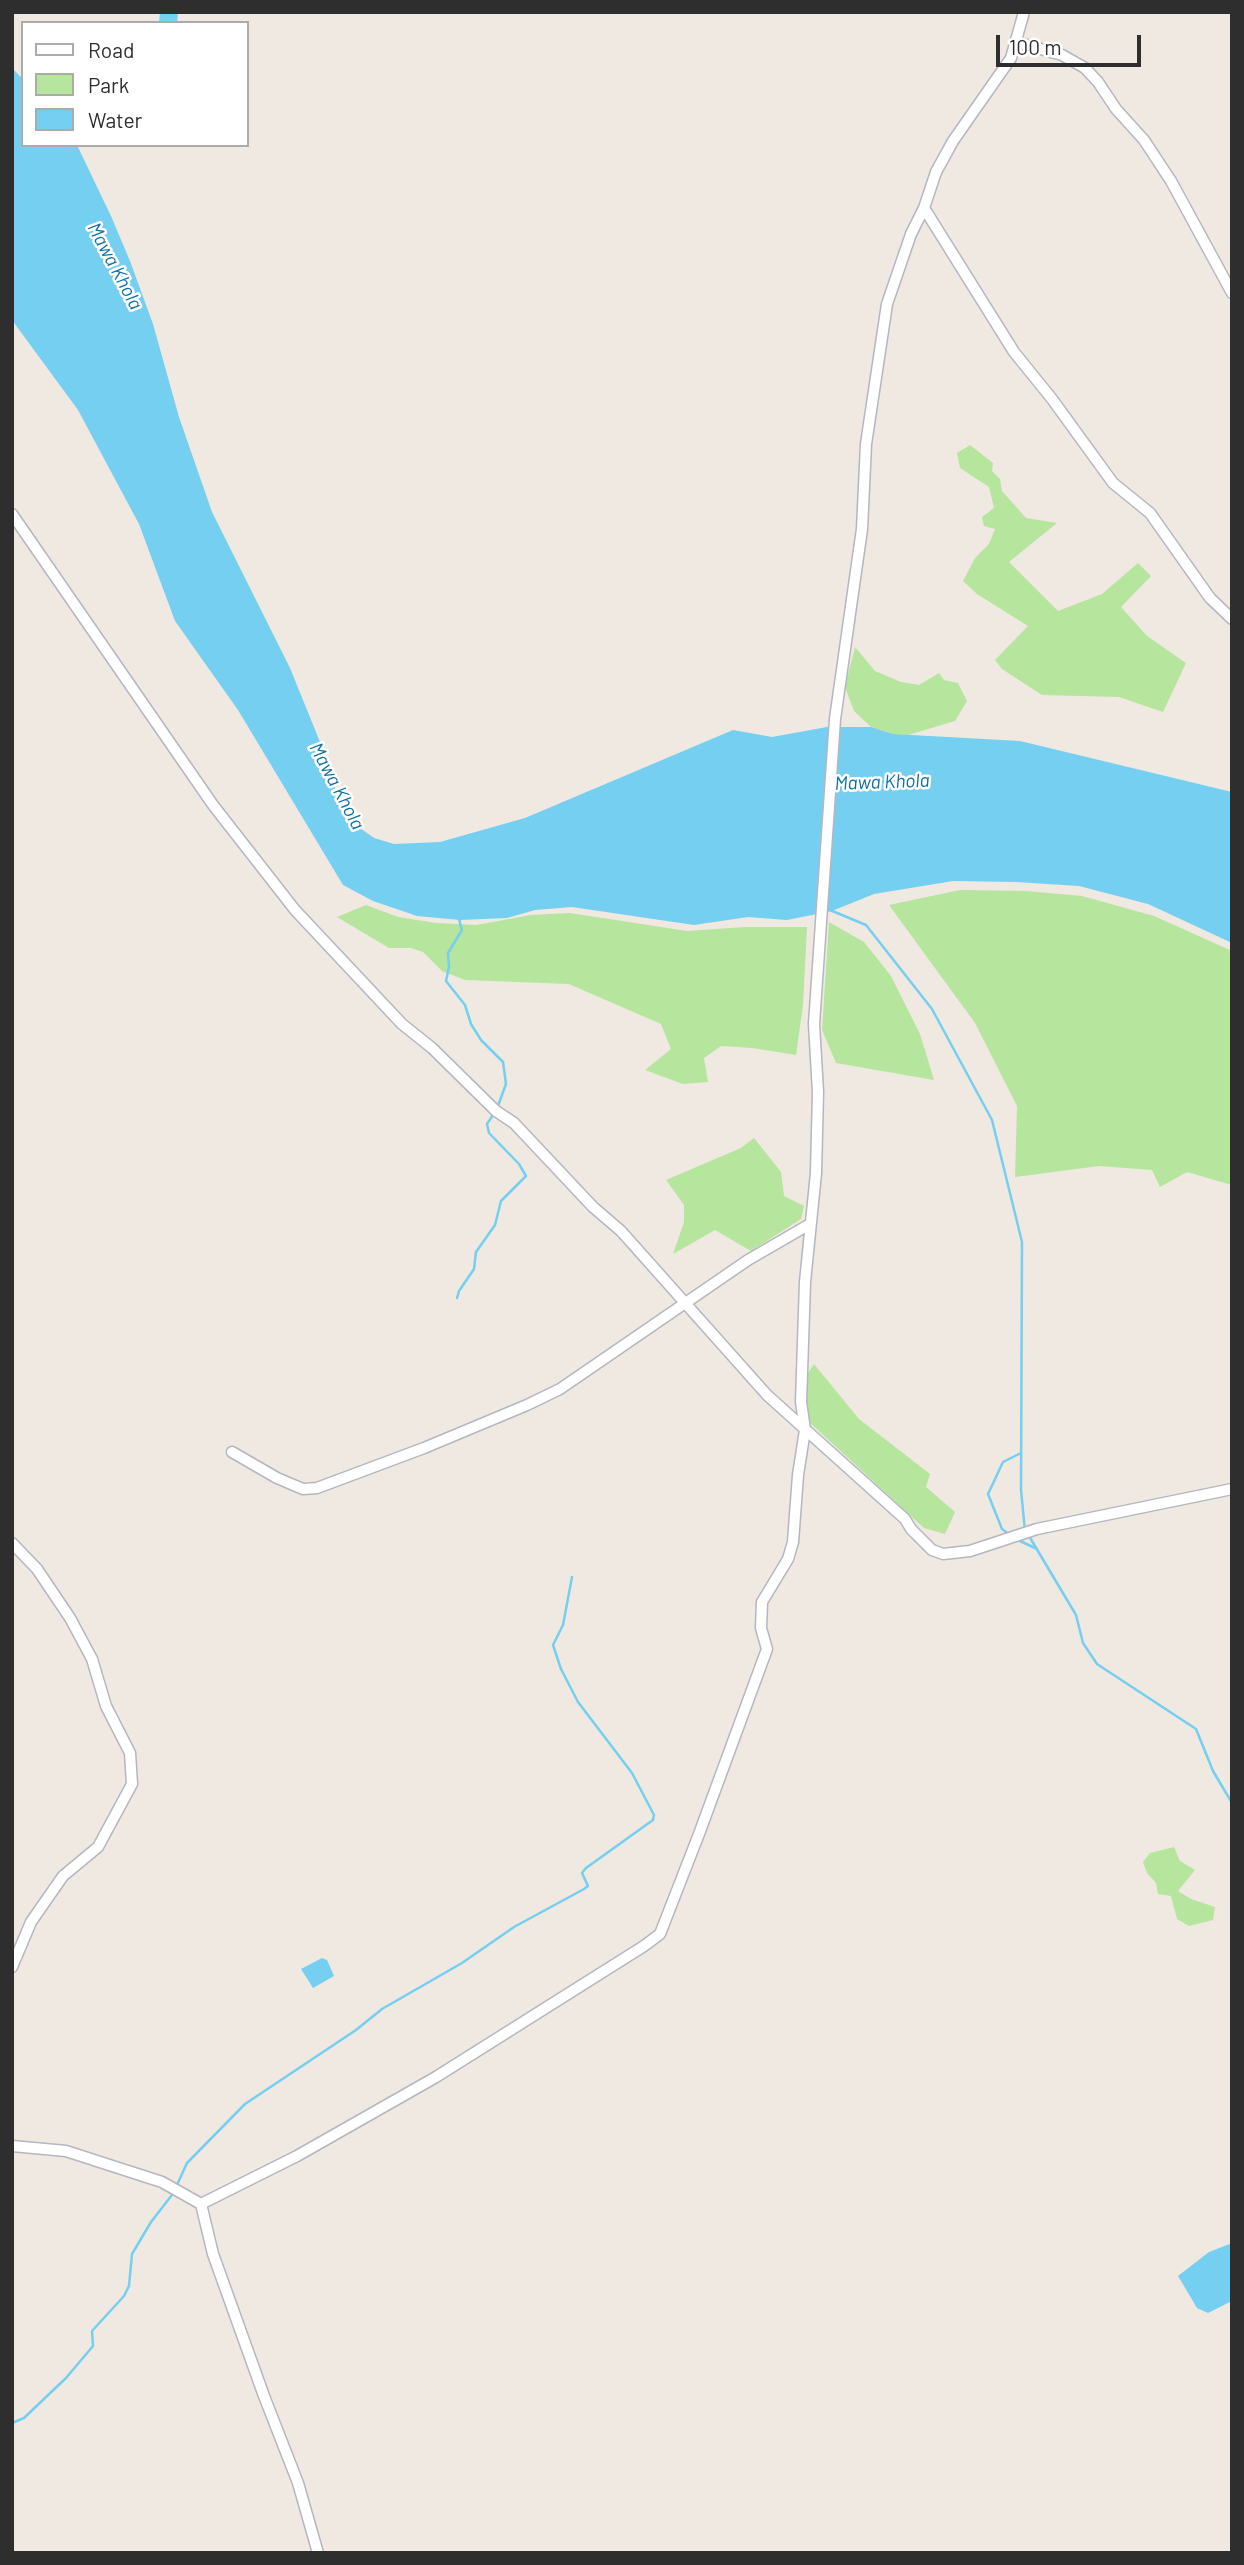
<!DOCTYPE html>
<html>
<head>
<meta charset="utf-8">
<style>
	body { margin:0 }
	#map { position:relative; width:1244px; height:2565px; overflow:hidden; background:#efe9e1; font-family:Barlow,sans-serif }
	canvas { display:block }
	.frame { position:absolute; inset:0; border:14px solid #2e2e2e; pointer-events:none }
	.legend { position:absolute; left:21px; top:21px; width:228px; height:126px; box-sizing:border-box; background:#fff; border:2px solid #ababab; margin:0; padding:9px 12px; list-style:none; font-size:21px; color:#2e2e2e }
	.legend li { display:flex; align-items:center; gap:14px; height:35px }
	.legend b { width:35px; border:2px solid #ababab }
	.scale { position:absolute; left:996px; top:35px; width:145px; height:32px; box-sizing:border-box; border:4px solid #2e2e2e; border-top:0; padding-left:9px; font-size:21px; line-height:24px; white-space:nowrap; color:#2e2e2e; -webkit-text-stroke:5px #fff; paint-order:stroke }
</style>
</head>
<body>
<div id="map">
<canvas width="1244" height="2565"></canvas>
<div class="frame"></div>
<ul class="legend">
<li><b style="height:9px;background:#fff"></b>Road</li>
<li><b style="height:19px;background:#b6e59e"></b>Park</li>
<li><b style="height:19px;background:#75cff0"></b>Water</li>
</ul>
<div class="scale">100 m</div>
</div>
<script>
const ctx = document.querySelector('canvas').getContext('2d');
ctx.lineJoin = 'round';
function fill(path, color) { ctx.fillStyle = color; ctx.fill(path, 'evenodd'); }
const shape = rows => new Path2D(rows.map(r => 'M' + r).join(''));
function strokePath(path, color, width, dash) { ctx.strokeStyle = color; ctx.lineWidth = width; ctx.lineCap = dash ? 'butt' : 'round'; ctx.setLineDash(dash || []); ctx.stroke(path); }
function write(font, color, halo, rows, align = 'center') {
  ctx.font = font + ' Barlow,sans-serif'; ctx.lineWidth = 5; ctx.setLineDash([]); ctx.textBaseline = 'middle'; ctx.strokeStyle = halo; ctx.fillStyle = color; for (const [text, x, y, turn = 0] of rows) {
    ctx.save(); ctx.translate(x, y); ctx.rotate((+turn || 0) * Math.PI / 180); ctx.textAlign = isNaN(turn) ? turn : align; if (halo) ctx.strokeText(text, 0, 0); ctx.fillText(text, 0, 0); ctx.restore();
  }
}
fill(shape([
	[970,445,993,463,992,471,1000,479,1002,491,1026,518,1057,523,1009,562,1058,611,1102,594,1138,563,1151,576,1121,607,1147,636,1186,663,1163,712,1119,697,1042,695,1002,669,995,660,1028,626,977,594,963,581,975,558,989,544,995,529,984,526,982,517,994,508,989,487,960,468,957,453],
	[855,647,875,671,901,682,919,685,939,673,944,680,958,683,967,701,955,721,908,735,893,734,871,727,854,711,845,687],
	[960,890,1026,891,1082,896,1154,916,1232,951,1232,1185,1187,1172,1160,1187,1152,1170,1099,1166,1015,1177,1017,1106,975,1023,889,905],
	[366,905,398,917,436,923,476,925,531,915,570,913,687,931,745,927,807,927,803,1005,796,1055,752,1048,721,1046,704,1058,708,1082,683,1084,645,1070,671,1049,661,1024,569,984,465,980,442,971,423,952,411,948,389,948,337,917],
	[829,922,864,942,891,976,920,1034,934,1080,836,1063,822,1030],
	[754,1138,781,1172,784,1196,804,1206,801,1219,751,1251,715,1230,673,1254,684,1222,684,1205,666,1180,741,1148],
	[814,1364,859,1419,930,1474,926,1487,955,1512,945,1534,924,1528,807,1420,806,1376],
	[1174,1847,1180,1861,1195,1870,1178,1891,1191,1899,1215,1907,1213,1920,1189,1926,1177,1919,1171,1896,1158,1894,1156,1883,1147,1873,1143,1862,1150,1853]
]), '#b6e59e');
fill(shape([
	[12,68,23,79,23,145,77,145,111,216,130,261,153,324,179,417,212,512,290,668,322,747,330,780,360,828,374,838,394,844,440,842,525,818,733,730,772,737,827,727,871,727,893,734,1020,741,1232,792,1232,943,1148,904,1079,886,1016,882,953,881,874,894,832,911,787,920,748,917,694,925,572,907,535,910,507,918,460,920,417,916,373,901,343,885,238,710,175,621,139,524,78,410,12,320],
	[322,1958,327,1960,334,1976,313,1988,301,1969],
	[1232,2243,1232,2301,1208,2313,1197,2308,1178,2276,1209,2252]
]), '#75cff0');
strokePath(shape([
	[830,910,866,925,932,1009,992,1120,1022,1242,1021,1490,1025,1531],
	[459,919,462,930,448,953,449,967,446,981,465,1005,471,1024,481,1040,503,1062,506,1084,498,1106],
	[457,1298,459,1291,474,1269,476,1252,495,1225,501,1201,526,1176,519,1164,489,1133,487,1124,495,1112],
	[1009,1534,1002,1529,988,1494,1003,1462,1021,1453],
	[1029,1536,1076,1615,1083,1643,1097,1664,1196,1729,1213,1771,1232,1803],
	[1018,1540,1037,1549],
	[177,2185,187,2163,245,2104,356,2030,382,2009,462,1963,514,1927,584,1889,588,1886,582,1873,586,1868,653,1820,654,1815,632,1773,578,1702,561,1669,553,1645,563,1625,572,1577],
	[12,2423,24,2418,66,2378,93,2346,92,2331,124,2296,129,2286,132,2254,151,2222,175,2191]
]), '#75cff0', 2.5);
strokePath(shape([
	[168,23,169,12]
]), '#75cff0', 18);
const minor = shape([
	[1016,42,1062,55,1085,68,1098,82,1116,109,1144,140,1171,181,1232,293],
	[924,208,1014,352,1052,399,1113,483,1150,513,1210,598,1232,619],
	[12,514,213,805,295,910,402,1024,432,1048,496,1111,514,1123,593,1207,621,1231,767,1395,905,1519,911,1529,932,1550,943,1554,970,1551,1037,1529,1232,1489],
	[232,1452,277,1478,303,1489,317,1488,424,1448,527,1405,560,1389,748,1260,810,1224],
	[12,1543,37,1569,70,1618,92,1659,106,1706,130,1753,132,1784,98,1847,63,1876,31,1922,12,1967],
	[12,2146,66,2151,162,2182,201,2204,213,2254,264,2396,298,2483,318,2553],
	[201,2204,297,2156,436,2077,644,1946,660,1934,699,1834,767,1649,761,1628,762,1602,788,1559,793,1542,798,1475,805,1430,801,1402,805,1282,816,1173,818,1092,814,1024,835,719,862,529,866,444,887,304,911,234,924,208,936,172,953,141,1011,58,1024,12]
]);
strokePath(minor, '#b4b7c1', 13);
strokePath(minor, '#fff', 10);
write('italic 19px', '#0d6fa3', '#fff', [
	["Mawa Khola",115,266,62],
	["Mawa Khola",882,782,-2],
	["Mawa Khola",337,786,62]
]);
</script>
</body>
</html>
